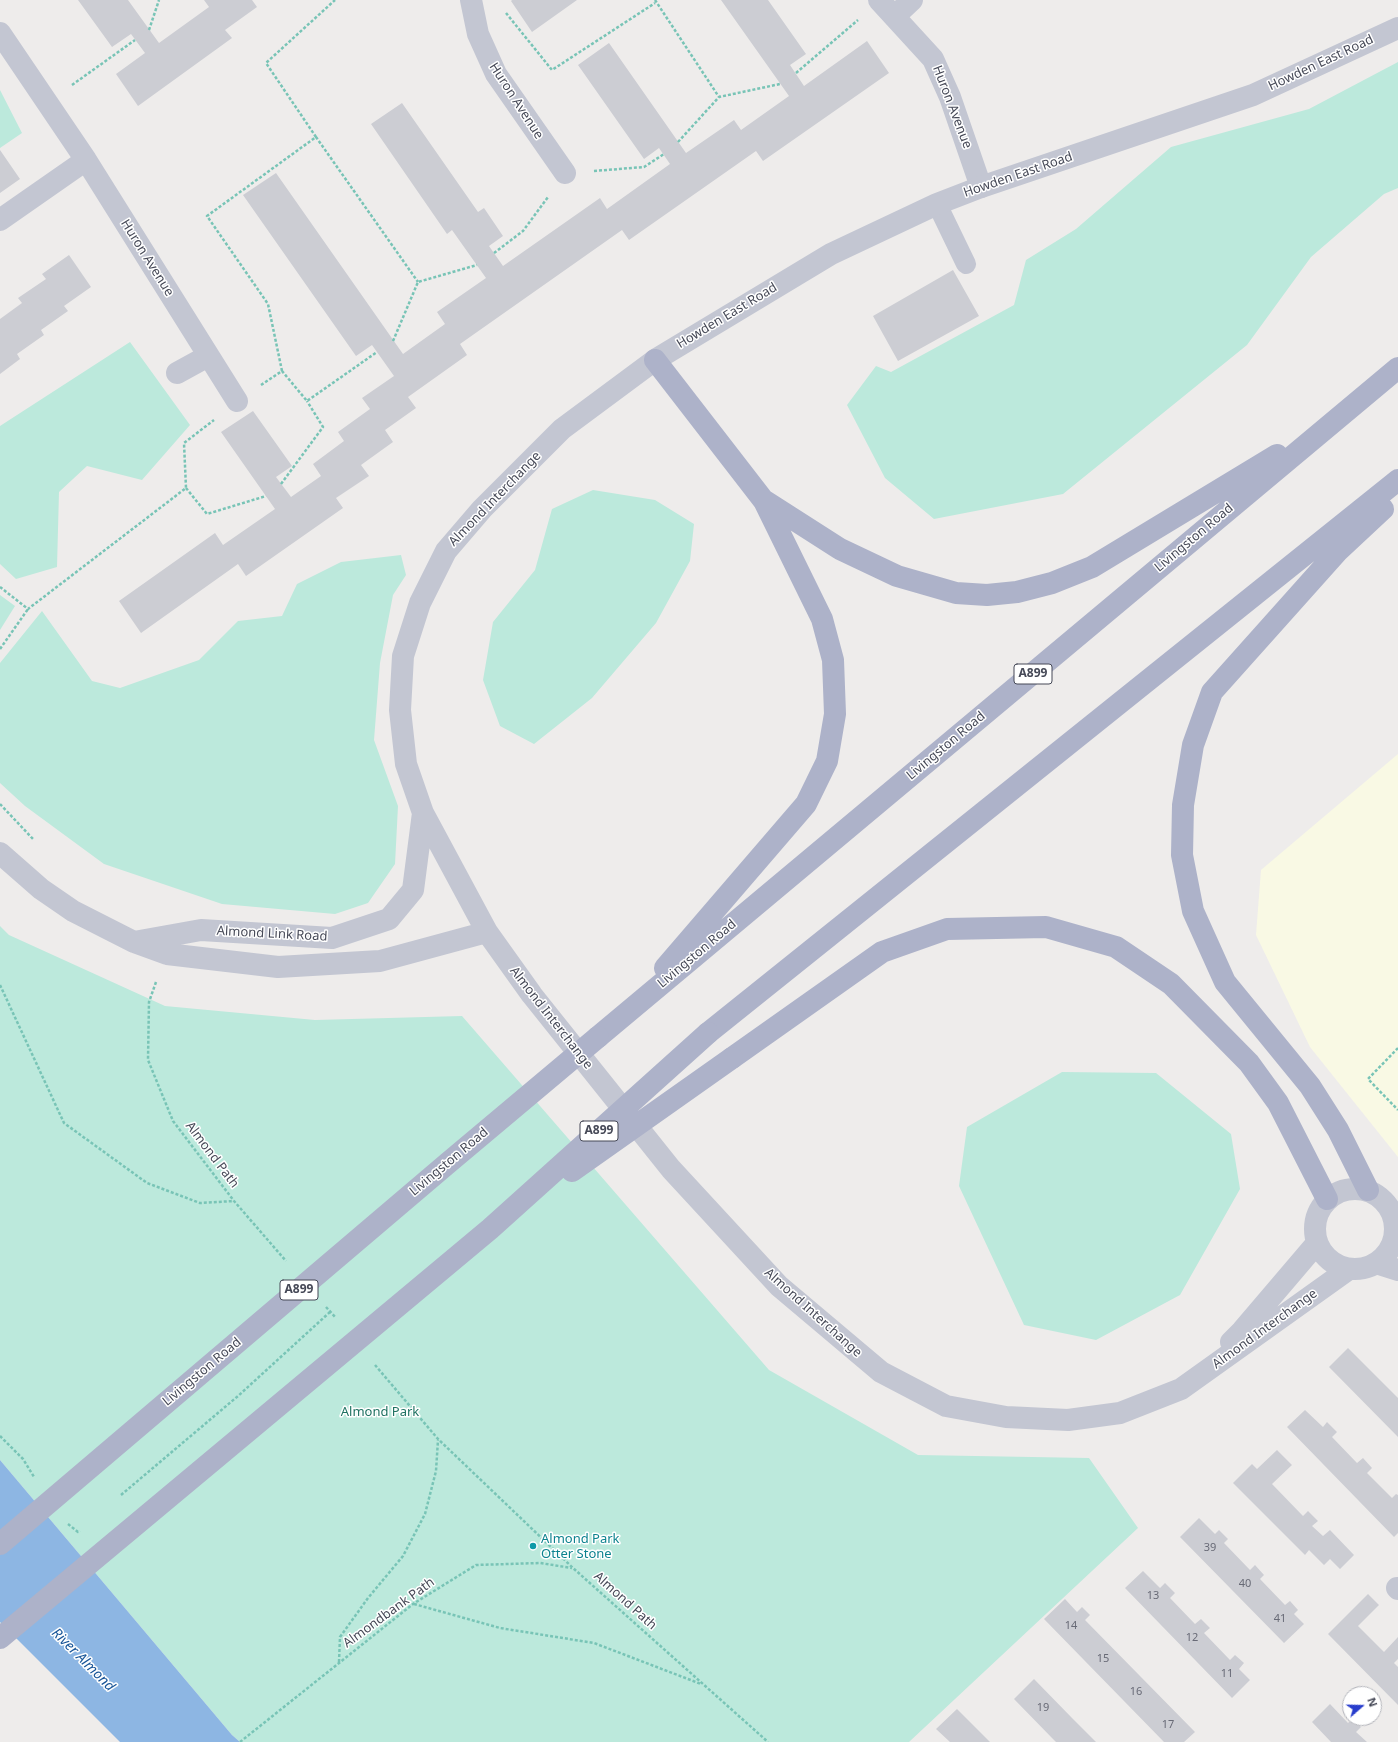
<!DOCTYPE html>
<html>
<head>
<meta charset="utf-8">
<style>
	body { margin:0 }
	#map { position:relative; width:1398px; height:1742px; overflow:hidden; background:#eeeceb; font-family:"Noto Sans",sans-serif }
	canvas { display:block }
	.north { position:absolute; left:1342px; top:1686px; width:40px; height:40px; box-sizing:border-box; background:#fff; border:1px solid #b5b6bc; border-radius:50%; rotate:70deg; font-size:11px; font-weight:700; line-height:16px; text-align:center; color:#464957 }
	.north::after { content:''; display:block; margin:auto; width:14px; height:18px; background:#283dcc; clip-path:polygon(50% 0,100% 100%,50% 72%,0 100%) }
</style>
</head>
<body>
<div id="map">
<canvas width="1398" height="1742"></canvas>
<div class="north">N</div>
</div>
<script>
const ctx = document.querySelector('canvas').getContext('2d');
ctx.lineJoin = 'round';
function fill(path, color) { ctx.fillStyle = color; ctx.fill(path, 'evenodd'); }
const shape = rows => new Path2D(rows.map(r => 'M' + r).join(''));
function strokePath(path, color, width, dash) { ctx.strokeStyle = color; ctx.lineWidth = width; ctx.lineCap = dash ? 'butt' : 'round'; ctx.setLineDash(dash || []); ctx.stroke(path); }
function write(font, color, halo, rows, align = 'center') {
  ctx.font = font + ' "Noto Sans",sans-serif'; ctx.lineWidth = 3; ctx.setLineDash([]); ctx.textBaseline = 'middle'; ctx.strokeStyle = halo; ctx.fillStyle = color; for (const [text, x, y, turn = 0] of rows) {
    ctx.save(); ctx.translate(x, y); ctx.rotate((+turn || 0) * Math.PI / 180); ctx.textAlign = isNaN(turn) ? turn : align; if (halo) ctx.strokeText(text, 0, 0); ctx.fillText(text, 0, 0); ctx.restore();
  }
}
fill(shape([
	[1398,754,1398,1157,1310,1047,1256,935,1261,870]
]), '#f9f9e4');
fill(shape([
	[1398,62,1398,188,1384,194,1311,257,1247,345,1063,494,934,519,885,478,847,405,876,366,891,372,1014,305,1026,260,1076,229,1171,147,1309,109],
	[0,90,22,133,0,148],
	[130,342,190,425,142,480,87,466,59,492,57,567,16,579,0,564,0,426],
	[593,490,655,500,694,524,690,561,656,623,592,698,534,744,500,726,483,680,493,622,535,570,552,509],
	[401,555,406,575,393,595,380,663,374,740,398,806,395,864,368,903,335,914,222,904,104,864,25,806,0,783,0,663,42,611,92,681,120,688,199,660,238,621,282,616,297,584,341,562],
	[0,595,15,606,0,630],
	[0,926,9,935,165,1006,315,1020,462,1016,769,1370,918,1455,1089,1458,1138,1528,909,1742,240,1742,232,1735,0,1460],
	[1062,1072,1156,1073,1231,1134,1240,1189,1180,1295,1096,1340,1024,1325,959,1186,967,1127]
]), '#bce9dc');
fill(shape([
	[0,1460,232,1735,240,1742,120,1742,0,1622]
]), '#8db6e3');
fill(shape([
	[78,0,128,0,159,43,209,7,204,0,252,0,257,7,225,30,232,38,138,106,116,74,145,53,131,34,112,47],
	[577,0,532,32,511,1,512,0],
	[721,0,768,0,806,54,790,65,804,86,867,41,889,73,763,161,756,151,629,240,622,230,460,344,467,355,408,397,416,408,385,430,393,442,361,465,369,476,336,498,343,508,246,576,238,564,141,633,119,601,215,533,223,545,275,509,221,432,253,411,292,466,276,477,291,497,321,476,313,464,344,441,338,432,370,409,362,398,394,376,372,345,356,356,243,195,276,173,403,354,445,324,437,312,486,278,452,230,447,234,371,124,402,103,478,212,484,208,503,236,489,246,503,266,600,198,607,209,670,164,659,148,644,159,578,65,609,43,686,153,734,120,741,130,789,96],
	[0,150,20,179,0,193],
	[69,255,91,287,64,306,68,311,41,330,44,335,17,354,20,359,0,374,0,319,22,303,18,298,46,279,42,274],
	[953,270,979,316,898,361,873,316],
	[1348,1348,1398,1398,1398,1437,1329,1367],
	[1305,1410,1323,1427,1327,1422,1337,1432,1332,1437,1357,1463,1363,1458,1372,1468,1367,1473,1392,1498,1396,1494,1398,1495,1398,1533,1394,1537,1287,1427],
	[1277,1450,1292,1465,1272,1484,1303,1516,1308,1511,1318,1521,1312,1526,1323,1536,1330,1530,1354,1555,1340,1569,1330,1559,1324,1565,1309,1550,1305,1555,1233,1483,1252,1464,1257,1469],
	[1199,1518,1215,1534,1219,1530,1228,1539,1224,1543,1250,1570,1255,1565,1264,1575,1260,1579,1285,1605,1290,1601,1298,1610,1294,1614,1304,1624,1284,1643,1180,1537],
	[1143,1571,1160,1588,1165,1583,1175,1593,1170,1598,1195,1624,1201,1619,1210,1628,1204,1633,1230,1660,1235,1655,1244,1663,1239,1669,1250,1680,1232,1698,1125,1588],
	[1368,1594,1379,1605,1358,1626,1384,1652,1398,1637,1398,1659,1394,1663,1398,1667,1398,1705,1328,1634],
	[1065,1599,1077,1612,1082,1607,1090,1615,1085,1620,1195,1732,1184,1742,1164,1742,1044,1619],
	[1034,1679,1072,1718,1096,1742,1056,1742,1052,1738,1014,1699],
	[1330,1704,1348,1723,1353,1718,1361,1727,1356,1732,1367,1742,1331,1742,1312,1722],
	[957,1709,990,1742,950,1742,936,1729]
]), '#cccdd3');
strokePath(shape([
	[655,0,719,97],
	[506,13,552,70,655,3],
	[149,30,159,0],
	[796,73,858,20],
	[72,85,135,40],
	[316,137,266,63,335,0],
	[678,142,719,97,780,84],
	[594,171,644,167,664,154],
	[494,253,523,231,548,197],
	[393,341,418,282,477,265],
	[282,371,268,304,207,216,316,137,418,282],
	[261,385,282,371,307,401,377,352],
	[281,484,323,427,307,401],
	[186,488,207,514,266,496],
	[0,587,28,609,186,488,184,443,214,420],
	[0,649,28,609],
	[0,804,33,839],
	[156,982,149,1002,148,1060,173,1121,234,1201,286,1261],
	[0,985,64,1123,147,1183,200,1203,234,1201],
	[1398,1048,1368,1079,1398,1110],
	[326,1307,336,1318],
	[375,1365,438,1439,573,1568,768,1742],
	[0,1436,23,1459,34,1477],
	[121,1495,238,1396,330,1312],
	[68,1524,78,1532,80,1531],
	[414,1604,500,1628,594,1643,701,1684],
	[339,1662,340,1637,368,1598,403,1556,425,1514,436,1471,438,1440],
	[240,1742,413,1604,476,1565,540,1563,572,1568]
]), '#78c4b6', 2.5, [3, 2]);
strokePath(shape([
	[937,204,966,264]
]), '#c3c6d2', 20);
strokePath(shape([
	[471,0,478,34,496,74,565,173],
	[879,0,933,59,950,97,981,187],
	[895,16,912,0],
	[0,33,86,160,237,401],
	[0,220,86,160],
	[177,373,208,356],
	[1397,1588,1398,1589]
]), '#c3c6d2', 22);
strokePath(shape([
	[0,853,41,889,73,911,134,942,167,954,278,967,380,961,487,932],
	[134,942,201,930,332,938,389,919,413,890,423,813],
	'1315 1229a40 40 0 1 1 80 0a40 40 0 1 1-80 0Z',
	[1376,1263,1398,1270],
	[1349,1269,1181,1389,1120,1413,1068,1420,1006,1417,946,1406,881,1372,779,1286,671,1169,532,995,487,932,423,813,406,764,400,710,403,656,420,603,446,551,482,509,562,429,655,360,831,254,937,204,981,187,1253,95,1398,28],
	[1231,1342,1242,1331,1317,1243]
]), '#c3c6d2', 22);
strokePath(shape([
	[655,360,764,501,822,619,833,660,835,714,827,761,806,804,665,968],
	[765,501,840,549,897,576,956,593,987,595,1017,592,1052,583,1092,567,1277,455],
	[708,1033,1398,480],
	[598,1037,1398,368],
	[732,1058,882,952,947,929,1046,927,1116,947,1171,984,1249,1063,1278,1103,1327,1199],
	[1368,1190,1338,1130,1310,1086,1225,982,1193,911,1182,855,1183,805,1193,745,1212,692,1338,551,1383,509]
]), '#adb2c9', 22);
strokePath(shape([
	[572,1171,732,1058],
	[0,1544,448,1163,598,1037],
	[0,1638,490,1229,708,1033]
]), '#adb2c9', 22);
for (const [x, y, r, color] of [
	[533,1546,4,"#0f9aa8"]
]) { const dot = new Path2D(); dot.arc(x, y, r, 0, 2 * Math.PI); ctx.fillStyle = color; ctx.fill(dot); strokePath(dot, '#fff', 1.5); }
write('11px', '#686a76', null, [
	["39",1210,1548],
	["40",1245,1584],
	["13",1153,1596],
	["41",1280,1619],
	["14",1071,1626],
	["12",1192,1638],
	["15",1103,1659],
	["11",1227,1674],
	["16",1136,1692],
	["19",1043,1708],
	["17",1168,1725]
]);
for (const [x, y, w] of [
	[1033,674,38],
	[599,1131,38],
	[299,1290,38]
]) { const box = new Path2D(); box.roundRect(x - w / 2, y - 10, w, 20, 3); ctx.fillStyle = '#fff'; ctx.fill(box); strokePath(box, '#464957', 1); }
write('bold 12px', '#464957', null, [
	["A899",1033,674],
	["A899",599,1131],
	["A899",299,1290]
]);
write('13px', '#464957', '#fff', [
	["Howden East Road",1321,63,-25],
	["Huron Avenue",516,101,57],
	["Huron Avenue",952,107,69],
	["Howden East Road",1018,175,-19],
	["Huron Avenue",147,258,58],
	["Howden East Road",727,316,-31],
	["Almond Interchange",495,499,-46],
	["Livingston Road",1194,538,-40],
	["Livingston Road",946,746,-40],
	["Almond Link Road",272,934,3],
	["Livingston Road",697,954,-40],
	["Almond Interchange",551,1018,52],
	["Almond Path",212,1155,53],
	["Livingston Road",449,1162,-40],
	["Almond Interchange",813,1313,42],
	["Almond Interchange",1265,1329,-36],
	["Livingston Road",202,1372,-40],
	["Almond Path",625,1601,42],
	["Almondbank Path",389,1613,-36]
]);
write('13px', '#1e7161', '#fff', [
	["Almond Park",380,1412]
]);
write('13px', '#0d838f', '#fff', [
	["Almond Park",541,1539],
	["Otter Stone",541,1554]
], 'left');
write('italic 14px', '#185598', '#fff', [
	["River Almond",83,1660,45]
]);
</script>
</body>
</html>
